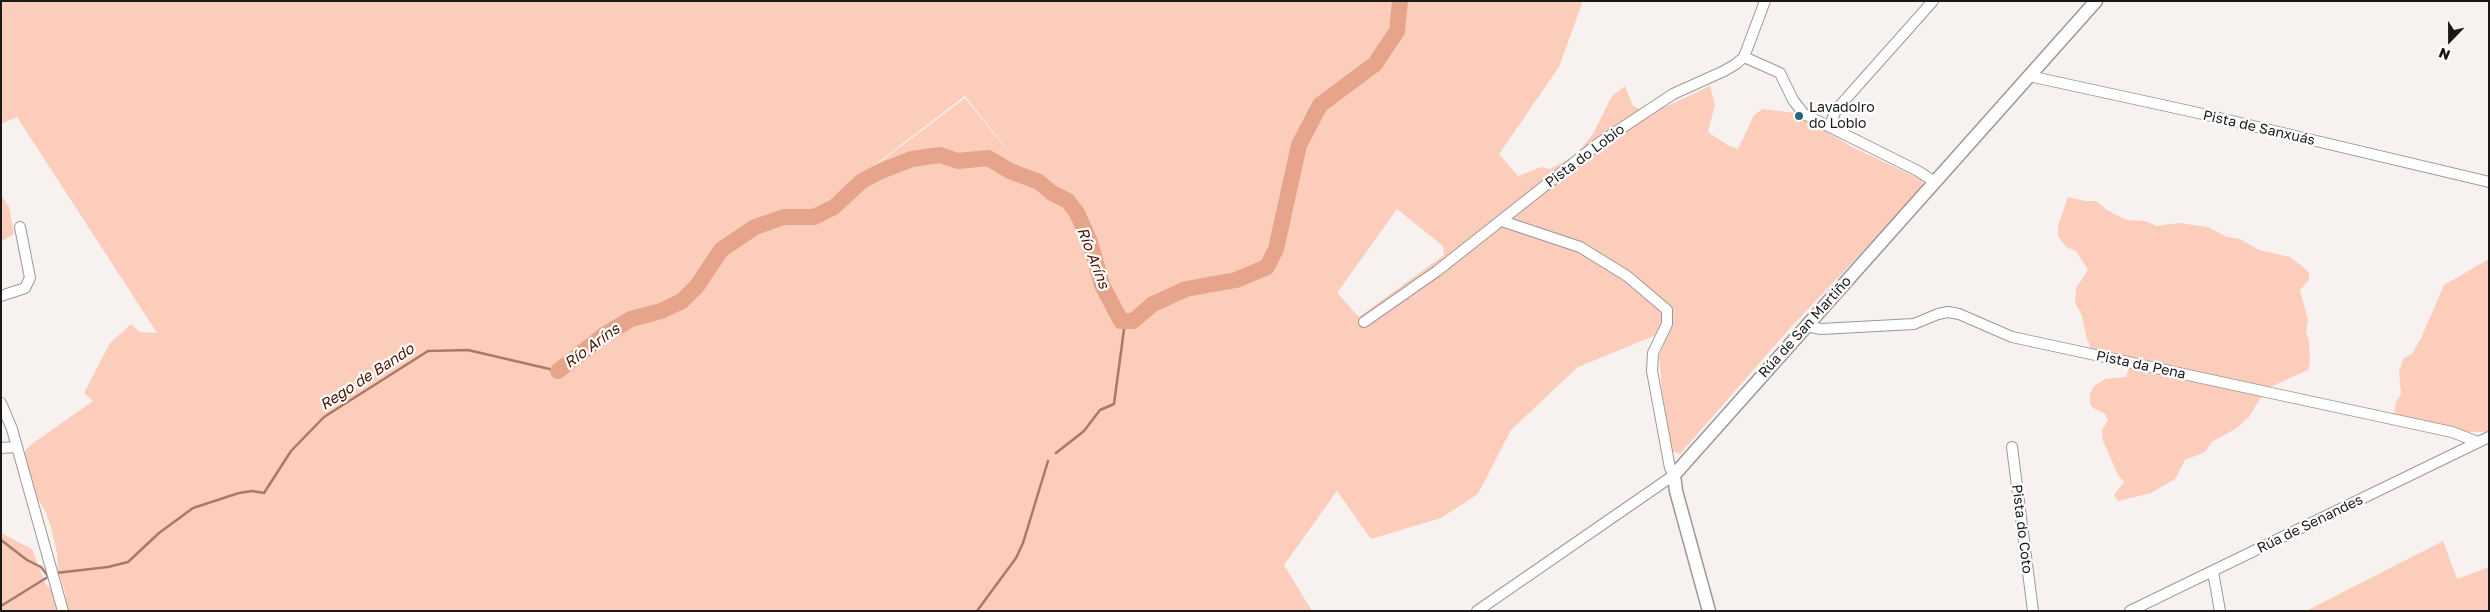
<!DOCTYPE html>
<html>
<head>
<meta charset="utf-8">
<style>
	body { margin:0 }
	#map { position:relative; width:2490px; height:612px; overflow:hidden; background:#f7f2f0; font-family:"Golos Text",sans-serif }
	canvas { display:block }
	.frame { position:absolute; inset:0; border:2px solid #1b1918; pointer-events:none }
	.north { position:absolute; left:2425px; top:15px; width:50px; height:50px; -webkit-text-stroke:4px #fff; paint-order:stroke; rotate:202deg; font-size:14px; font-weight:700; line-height:20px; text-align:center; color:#1b1918 }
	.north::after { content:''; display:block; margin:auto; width:18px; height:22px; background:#1b1918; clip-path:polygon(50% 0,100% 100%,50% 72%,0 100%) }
</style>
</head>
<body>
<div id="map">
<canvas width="2490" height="612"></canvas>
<div class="frame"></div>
<div class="north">N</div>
</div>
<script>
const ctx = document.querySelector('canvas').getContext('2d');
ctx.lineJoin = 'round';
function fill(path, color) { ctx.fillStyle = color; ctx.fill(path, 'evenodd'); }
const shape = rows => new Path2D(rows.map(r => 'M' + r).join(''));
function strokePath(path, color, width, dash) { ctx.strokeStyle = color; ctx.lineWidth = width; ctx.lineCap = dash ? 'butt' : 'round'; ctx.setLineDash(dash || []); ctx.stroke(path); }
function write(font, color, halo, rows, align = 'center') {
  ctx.font = font + ' "Golos Text",sans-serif'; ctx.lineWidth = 4.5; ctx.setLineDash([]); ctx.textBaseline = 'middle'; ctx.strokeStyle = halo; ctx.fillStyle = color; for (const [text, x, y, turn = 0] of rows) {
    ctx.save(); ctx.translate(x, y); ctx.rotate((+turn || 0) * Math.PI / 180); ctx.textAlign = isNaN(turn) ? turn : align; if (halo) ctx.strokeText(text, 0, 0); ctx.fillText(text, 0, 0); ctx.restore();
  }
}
fill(shape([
	[1,1,1583,1,1559,67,1499,154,1518,176,1541,167,1550,169,1575,156,1593,134,1612,96,1625,86,1633,106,1650,114,1710,86,1715,105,1708,132,1729,146,1738,149,1754,115,1763,109,1795,113,1852,147,1922,180,1923,188,1791,327,1680,454,1672,451,1662,391,1659,356,1672,325,1670,312,1654,336,1578,367,1511,430,1478,494,1441,518,1371,539,1337,491,1284,565,1312,611,67,611,65,592,58,570,57,553,51,527,45,510,33,493,24,453,29,446,93,401,84,393,110,343,131,324,140,332,157,333,17,117,1,124],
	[965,96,1024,171,965,98,775,241],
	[1397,209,1443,246,1444,255,1359,317,1337,293],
	[1,195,9,207,14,234,1,242],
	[2068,197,2085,201,2096,201,2107,210,2126,220,2145,221,2157,226,2179,223,2208,227,2227,237,2240,239,2259,250,2290,257,2307,270,2309,274,2309,280,2300,290,2308,320,2306,333,2309,341,2310,364,2308,370,2266,389,2249,417,2237,428,2212,442,2205,452,2185,460,2175,479,2151,493,2118,501,2114,495,2124,482,2118,475,2103,441,2102,430,2108,420,2105,414,2093,408,2090,404,2090,394,2093,387,2105,379,2126,377,2129,368,2126,365,2092,351,2086,336,2082,316,2075,302,2076,288,2088,270,2076,251,2066,247,2058,236,2058,226],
	[2489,259,2489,432,2465,432,2394,415,2396,402,2401,394,2399,371,2404,358,2412,354,2421,338,2444,285],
	[1,533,32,549,45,583,52,590,57,611,1,611],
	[2443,541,2457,579,2489,567,2489,611,2306,611]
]), '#fccdbb');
strokePath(shape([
	[1056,453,1084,431,1100,410,1114,404,1125,322],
	[1,540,27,560,41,567,48,576],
	[56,573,108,567,128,562,159,533,193,508,239,493,252,491,264,493,291,451,324,417,428,351,468,350,558,371],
	[1,606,51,575],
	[977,611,1016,558,1023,543,1048,461]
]), '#a97a68', 2.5);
strokePath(shape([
	[558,371,604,335,631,319,661,311,682,301,697,286,721,250,755,227,784,217,814,217,834,207,862,181,881,171,912,159,940,155,958,161,988,158,1010,171,1039,182,1052,193,1068,201,1077,213,1090,242,1102,285,1121,321,1133,321,1153,304,1186,289,1236,280,1267,267,1276,249,1299,145,1320,105,1375,64,1397,31,1400,1]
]), '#e6a48b', 16);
const minor = shape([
	[1744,57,1780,73,1793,100,1804,114,1918,171,1935,182],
	[2029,76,2194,112,2489,182],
	[1830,125,1836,110,1933,1],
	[1,296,25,288,30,278,20,227],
	[1364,322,1437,271,1599,143,1673,94,1724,71,1736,64,1744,57,1765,1],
	[1806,326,1821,329,1914,324,1938,314,1948,312,1959,314,2012,337,2452,432,2478,442],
	[1,403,12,429,63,611],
	[2012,447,2033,611],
	[1,448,16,447],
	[2213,572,2220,611],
	[1477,611,1674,475,1670,468,1652,371,1653,353,1667,324,1667,310,1627,276,1580,247,1502,221],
	[2130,611,2489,437]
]);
const tertiary = shape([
	[1709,611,1676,491,1674,475,2096,1]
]);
strokePath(minor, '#9d9896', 12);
strokePath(tertiary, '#9d9896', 15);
strokePath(minor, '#fff', 10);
strokePath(tertiary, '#fff', 12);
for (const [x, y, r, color] of [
	[1799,116,5,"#2a627c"]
]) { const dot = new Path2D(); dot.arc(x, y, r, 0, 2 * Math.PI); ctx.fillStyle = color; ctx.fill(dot); strokePath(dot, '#fff', 2); }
write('14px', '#1b1918', '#fff', [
	["Lavadoiro",1809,108],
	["do Lobio",1809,124]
], 'left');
write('14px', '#1b1918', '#fff', [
	["Pista de Sanxuás",2259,128,13],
	["Pista do Lobio",1585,156,-37],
	["Rúa de San Martiño",1805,327,-48],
	["Pista da Pena",2141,365,12],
	["Rúa de Senandes",2310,524,-26],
	["Pista do Coto",2022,529,83]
]);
write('italic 15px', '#4f1600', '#fff', [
	["Río Aríns",1093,258,69],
	["Río Aríns",592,346,-36],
	["Rego de Bando",367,377,-33]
]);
</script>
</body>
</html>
